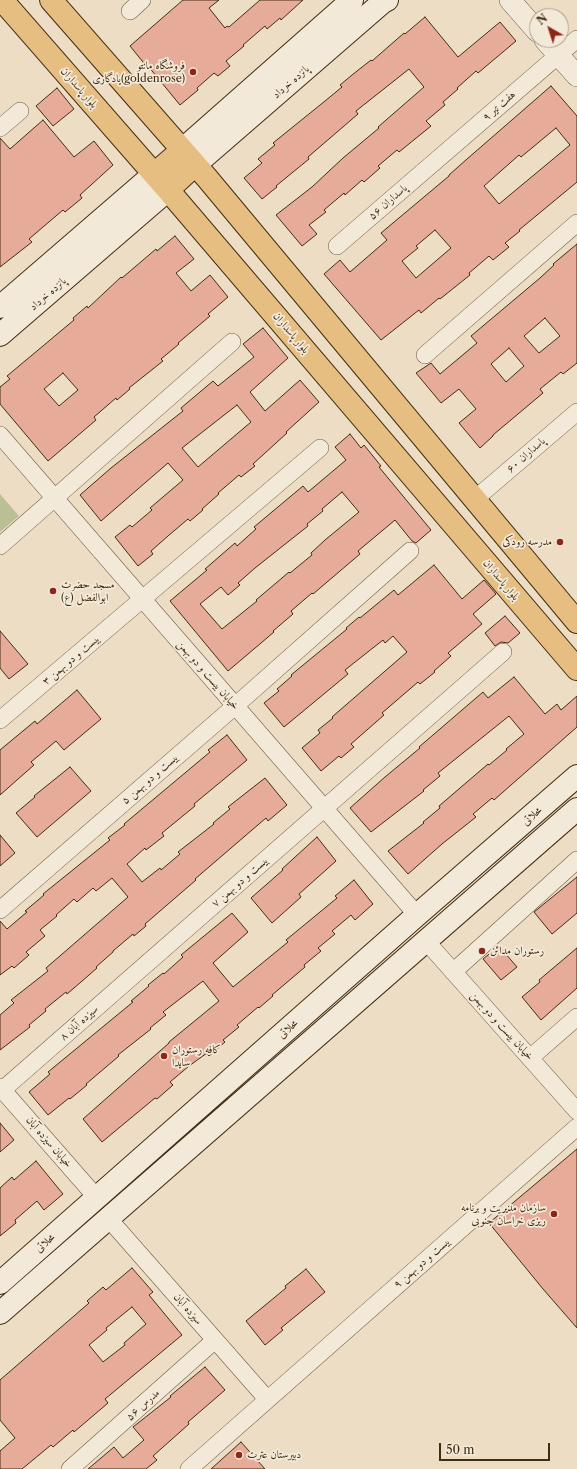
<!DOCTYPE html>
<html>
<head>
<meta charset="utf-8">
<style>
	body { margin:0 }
	#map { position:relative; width:577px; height:1469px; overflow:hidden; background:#edddc5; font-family:"Libre Caslon Text",serif }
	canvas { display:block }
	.north { position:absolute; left:529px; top:8px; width:40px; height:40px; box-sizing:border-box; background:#f3e9d9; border:1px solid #ac9e89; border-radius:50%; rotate:321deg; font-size:11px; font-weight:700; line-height:16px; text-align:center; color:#422d12 }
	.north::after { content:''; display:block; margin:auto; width:14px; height:18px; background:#8f2418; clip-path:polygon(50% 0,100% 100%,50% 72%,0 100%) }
	.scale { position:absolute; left:439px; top:1443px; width:111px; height:18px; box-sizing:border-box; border:2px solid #422d12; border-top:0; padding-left:5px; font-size:12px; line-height:14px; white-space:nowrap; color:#422d12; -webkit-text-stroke:3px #f3e9d9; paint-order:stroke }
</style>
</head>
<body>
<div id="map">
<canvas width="577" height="1469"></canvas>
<div class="north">N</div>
<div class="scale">50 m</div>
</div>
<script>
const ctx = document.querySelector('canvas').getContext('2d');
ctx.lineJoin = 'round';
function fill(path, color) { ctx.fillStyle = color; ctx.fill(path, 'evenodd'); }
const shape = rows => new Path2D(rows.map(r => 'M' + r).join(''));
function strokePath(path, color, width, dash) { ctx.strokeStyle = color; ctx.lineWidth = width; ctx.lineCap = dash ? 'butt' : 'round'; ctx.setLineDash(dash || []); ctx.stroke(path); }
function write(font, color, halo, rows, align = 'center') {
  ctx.font = font + ' "Libre Caslon Text",Amiri,serif'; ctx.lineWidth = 3.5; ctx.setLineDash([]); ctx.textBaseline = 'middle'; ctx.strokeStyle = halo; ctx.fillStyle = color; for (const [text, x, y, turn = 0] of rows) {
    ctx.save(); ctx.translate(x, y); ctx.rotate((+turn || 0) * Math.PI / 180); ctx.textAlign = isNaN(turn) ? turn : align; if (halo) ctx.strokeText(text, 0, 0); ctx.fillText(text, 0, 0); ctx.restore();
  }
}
fill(shape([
	[0,494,19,516,0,532]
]), '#bac094');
const building = shape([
	[183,0,219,0,209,8,225,28,227,26,229,27,260,0,303,0,281,20,280,18,267,29,265,26,243,45,244,46,226,61,230,66,218,76,214,73,197,88,198,90,180,105,148,66,147,67,130,46,183,0],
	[425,17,458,57,500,22,516,41,478,73,476,71,457,88,458,89,443,102,445,105,426,121,431,126,399,152,397,150,378,166,380,168,364,182,362,180,345,195,344,193,324,210,326,212,309,225,317,234,302,246,276,215,312,187,343,158,379,128,378,127,424,87,409,69,356,111,358,114,308,157,309,159,276,186,277,187,262,199,244,178,262,163,258,159,275,145,273,143,325,101,342,87,340,85,352,75,371,60,372,61,404,33,405,34,425,17],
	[551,86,577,116,577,182,519,230,520,231,505,243,509,247,493,260,489,256,469,273,470,275,440,299,439,298,421,313,419,310,381,340,324,274,340,260,350,272,387,240,381,233,449,176,449,175,467,159,551,86],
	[556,128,570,145,499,204,484,186,519,155,521,157,556,128],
	[435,230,451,248,416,278,402,261,418,248,416,246,435,230],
	[57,88,74,109,53,126,36,106,57,88],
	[43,120,74,157,94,141,113,165,80,195,82,198,65,212,63,210,43,227,29,239,32,242,0,267,0,138,10,149,43,120],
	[175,236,194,259,176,273,191,291,210,275,228,297,208,314,210,316,178,343,179,344,161,359,163,361,129,388,130,389,117,400,116,398,94,417,96,420,48,461,0,404,0,387,10,379,7,376,74,320,73,318,87,306,88,308,121,277,122,278,156,249,157,251,175,236],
	[63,373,78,390,59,406,44,389,63,373],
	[577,244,577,363,563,374,561,372,540,389,543,393,493,435,493,436,480,448,459,423,476,409,459,389,441,403,416,373,431,363,440,374,477,343,471,336,540,278,554,265,553,264,577,244],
	[545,318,560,336,539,353,524,336,545,318],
	[509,348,524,366,506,382,491,364,509,348],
	[263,328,288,358,250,392,265,411,300,380,319,402,286,432,287,433,253,464,255,466,241,477,239,475,218,493,219,494,202,509,203,510,190,521,188,519,168,536,151,551,153,554,138,566,115,537,130,525,132,527,152,510,150,508,183,480,168,463,101,521,80,495,111,468,183,411,181,408,213,381,218,386,254,357,243,344,263,328],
	[237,405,251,422,198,467,182,448,237,405],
	[350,434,361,448,364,445,381,466,379,467,431,530,416,543,412,541,395,520,358,551,360,554,313,594,312,593,291,611,293,614,273,631,274,632,228,671,170,601,207,570,205,569,235,543,237,546,256,529,254,527,303,486,308,492,346,460,335,447,350,434],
	[342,492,359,512,325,540,311,553,312,555,290,573,289,572,256,600,257,601,222,629,200,604,221,587,228,595,240,585,238,583,255,568,308,526,307,524,323,511,322,509,342,492],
	[434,565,462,599,484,580,496,594,473,614,482,624,448,653,451,656,434,671,435,672,420,684,418,682,382,713,384,715,351,744,354,747,341,758,339,756,321,771,302,748,320,733,318,730,333,718,332,717,407,652,393,636,385,643,383,640,345,670,348,674,284,727,264,703,279,691,277,689,292,676,291,675,347,629,346,628,359,617,360,618,394,590,398,595,434,565],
	[505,616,520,633,508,643,501,642,495,646,485,633,505,616],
	[0,631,28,664,9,679,0,668,0,631],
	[514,677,545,714,557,704,561,710,577,696,577,727,494,800,492,798,473,814,476,817,442,844,408,874,388,851,424,823,423,822,440,808,439,806,488,764,489,765,507,750,506,749,524,734,509,716,438,773,440,776,423,790,424,791,371,832,350,808,385,777,420,748,419,747,483,692,488,698,514,677],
	[77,690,101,719,64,750,56,741,31,762,34,765,0,795,0,750,35,721,37,724,77,690],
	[227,735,247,760,194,804,195,806,162,833,164,836,146,850,145,848,127,864,142,882,160,868,161,870,180,854,178,852,214,824,213,823,230,809,228,807,265,778,287,805,268,821,266,818,195,879,196,880,145,924,146,926,134,936,133,934,113,951,113,952,96,967,97,968,81,982,67,994,66,992,45,1009,46,1011,29,1025,30,1027,0,1050,0,1015,14,1003,11,1000,48,971,46,968,128,897,112,878,96,891,93,888,77,902,74,899,56,915,57,916,40,930,45,936,26,952,29,955,14,968,12,966,0,975,0,921,7,929,27,912,25,911,44,895,43,894,110,840,108,838,125,825,124,824,210,752,208,750,227,735],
	[70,767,91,791,37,837,16,813,35,797,34,796,70,767],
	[0,835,15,853,0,866,0,835],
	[317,837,336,861,299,894,301,897,272,923,251,898,283,870,282,869,317,837],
	[577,877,577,913,552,934,534,912,577,877],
	[354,880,373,904,355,920,351,915,332,931,335,934,318,948,321,951,304,965,305,967,272,995,273,996,259,1008,258,1007,237,1025,239,1027,223,1040,225,1042,209,1056,207,1053,189,1066,170,1082,173,1085,157,1099,155,1098,102,1142,83,1119,169,1043,169,1042,219,1001,203,981,163,1012,166,1015,150,1028,151,1029,118,1055,119,1056,86,1084,87,1085,70,1099,69,1098,48,1115,29,1092,50,1074,48,1072,133,1002,131,1001,149,986,148,985,163,973,164,974,183,957,181,955,232,913,248,932,213,963,233,987,288,942,286,940,337,898,335,896,354,880],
	[499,946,517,967,501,980,483,959,499,946],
	[577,948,577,988,541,1020,522,997,540,982,539,980,552,969,577,948],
	[0,1123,14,1140,0,1152,0,1123],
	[577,1149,577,1328,543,1289,489,1223,577,1149],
	[36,1161,63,1194,44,1210,37,1201,15,1220,16,1223,0,1236,0,1188,12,1177,14,1180,36,1161],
	[132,1268,153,1292,149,1295,182,1335,105,1399,108,1403,74,1432,73,1430,53,1447,51,1445,22,1469,0,1469,0,1451,15,1438,0,1420,0,1380,89,1303,87,1301,103,1287,106,1290,132,1268],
	[132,1307,146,1324,124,1343,125,1345,103,1362,89,1345,107,1330,106,1328,132,1307],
	[306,1269,325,1292,281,1328,283,1330,265,1345,246,1321,286,1288,285,1286,306,1269],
	[205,1367,225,1390,188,1422,189,1424,153,1456,157,1460,146,1469,88,1469,114,1447,123,1458,144,1440,133,1427,171,1397,170,1396,205,1367],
	[241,1442,265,1469,211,1469,241,1442]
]);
fill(building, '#e6ac99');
strokePath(building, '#422d12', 1);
const minor = shape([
	[130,11,142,0],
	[0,128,20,111],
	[337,246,577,39],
	[425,355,577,223],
	[0,435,417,915],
	[475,499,577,412],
	[0,546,232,342],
	[0,720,320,448],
	[0,910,235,706,410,551],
	[426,941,577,1111],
	[453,972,577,860],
	[530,1058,577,1017],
	[0,1087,97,1198],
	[0,1092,503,652],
	[108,1218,267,1399],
	[70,1469,215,1340],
	[189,1469,577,1127]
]);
const tertiary = shape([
	[510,0,537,31],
	[545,40,577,76]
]);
const secondary = shape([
	[182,150,352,0],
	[195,165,383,2,387,0],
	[0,307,154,174],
	[0,335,168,190],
	[0,1283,417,915,577,776],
	[0,1313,577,809]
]);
const primary = shape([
	[2,0,168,190,577,669],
	[51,0,207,178,577,622],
	[154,174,182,150],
	[168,190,195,165]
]);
strokePath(minor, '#6d593f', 18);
strokePath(tertiary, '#6d593f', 22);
strokePath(secondary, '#422d12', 24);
strokePath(primary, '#422d12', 24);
strokePath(minor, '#f3e9d9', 17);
strokePath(tertiary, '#f3e9d9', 21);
strokePath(secondary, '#f3e9d9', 22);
strokePath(primary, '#e6be82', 22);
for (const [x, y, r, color] of [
	[193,72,4,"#8f2418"],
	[560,542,4,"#8f2418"],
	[53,591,4,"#8f2418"],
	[482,951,4,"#8f2418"],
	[164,1056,4,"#8f2418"],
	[554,1214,4,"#8f2418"],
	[239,1455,4,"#8f2418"]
]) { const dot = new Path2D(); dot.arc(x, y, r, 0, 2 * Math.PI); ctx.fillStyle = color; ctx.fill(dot); strokePath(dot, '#f3e9d9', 1.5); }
write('11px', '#422d12', '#f3e9d9', [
	["فروشگاه مانتو",185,66,"right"],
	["یادگاری(goldenrose)",185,79,"right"],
	["مدرسه رودکی",552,542,"right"],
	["مسجد حضرت",61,585],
	["ابوالفضل (ع)",61,598],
	["رستوران مدائن",490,951],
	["کافه رستوران",172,1050],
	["سایدا",172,1063],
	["سازمان مدیریت و برنامه",546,1208,"right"],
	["ریزی خراسان جنوبی",546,1221,"right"],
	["دبیرستان عترت",247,1455]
], 'left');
write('11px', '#422d12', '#f3e9d9', [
	["پانزده خرداد",291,82,-41],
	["بلوار پاسداران",79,88,49],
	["هفت تیر ۹",499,106,-41],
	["پاسداران ۵۶",388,202,-41],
	["پانزده خرداد",48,294,-41],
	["بلوار پاسداران",291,333,50],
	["پاسداران ۶۰",526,455,-41],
	["بلوار پاسداران",501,580,50],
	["بیست و دو بهمن ۳",71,660,-40],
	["خیابان بیست و دو بهمن",208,675,49],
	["بیست و دو بهمن ۵",150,779,-41],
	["محلاتی",532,816,-41],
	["بیست و دو بهمن ۷",240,882,-41],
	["سیزده آبان ۸",79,1023,-41],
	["خیابان بیست و دو بهمن",502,1026,48],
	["محلاتی",288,1029,-41],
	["خیابان سیزده آبان",49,1142,49],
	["محلاتی",45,1243,-41],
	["بیست و دو بهمن ۹",422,1263,-41],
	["سیزده آبان",188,1309,49],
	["مدرس ۵۶",143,1405,-42]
]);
</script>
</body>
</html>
